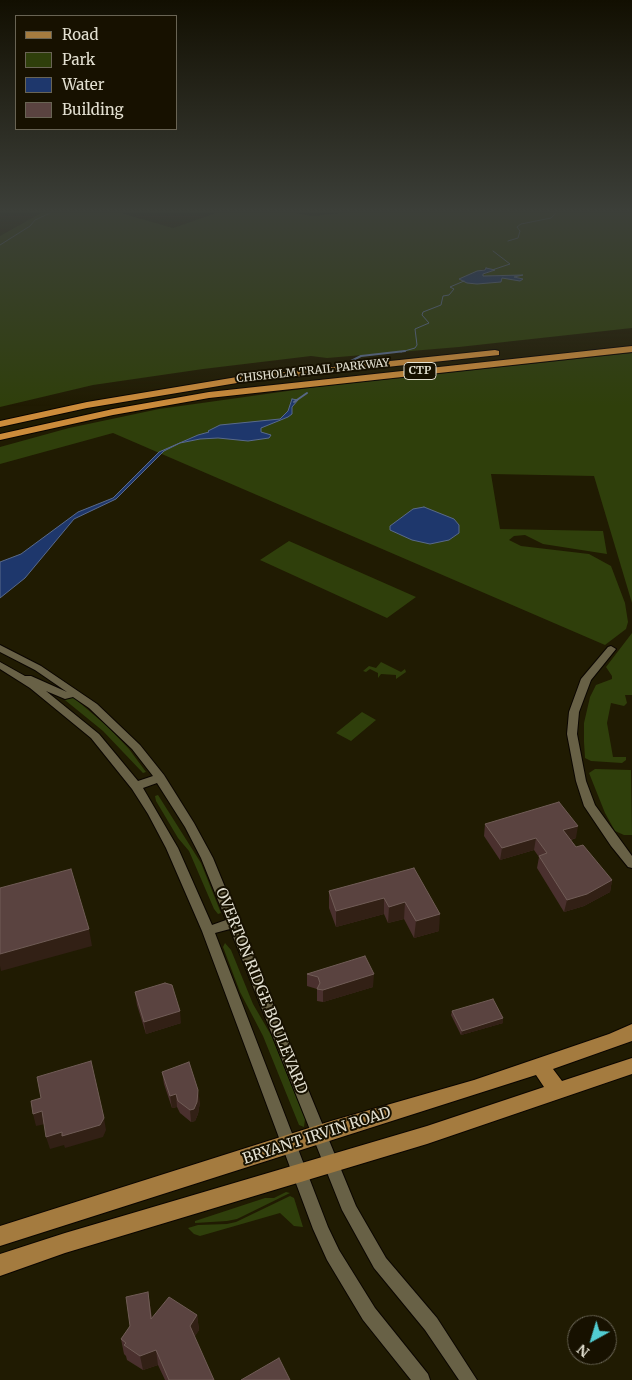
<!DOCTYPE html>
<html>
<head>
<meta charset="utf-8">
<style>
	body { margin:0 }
	#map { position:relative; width:632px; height:1380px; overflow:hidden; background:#201b02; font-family:Merriweather,serif }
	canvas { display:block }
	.legend { position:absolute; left:15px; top:15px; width:162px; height:115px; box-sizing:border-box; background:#171100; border:1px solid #696454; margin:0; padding:6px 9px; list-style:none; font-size:15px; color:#e3e0d1 }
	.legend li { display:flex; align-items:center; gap:10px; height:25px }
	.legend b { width:25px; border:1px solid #696454 }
	.north { position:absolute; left:567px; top:1315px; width:50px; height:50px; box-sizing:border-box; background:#171100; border:1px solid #696454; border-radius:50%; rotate:219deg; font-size:14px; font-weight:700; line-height:20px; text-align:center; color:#e3e0d1 }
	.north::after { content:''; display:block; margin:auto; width:18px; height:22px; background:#51ccd1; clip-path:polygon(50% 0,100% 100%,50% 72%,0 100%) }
</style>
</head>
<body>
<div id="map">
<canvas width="632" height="1380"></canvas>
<ul class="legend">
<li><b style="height:6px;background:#a47b3f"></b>Road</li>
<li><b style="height:14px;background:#2f3f0b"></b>Park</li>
<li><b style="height:14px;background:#1e376c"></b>Water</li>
<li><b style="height:14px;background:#5a4340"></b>Building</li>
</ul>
<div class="north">N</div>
</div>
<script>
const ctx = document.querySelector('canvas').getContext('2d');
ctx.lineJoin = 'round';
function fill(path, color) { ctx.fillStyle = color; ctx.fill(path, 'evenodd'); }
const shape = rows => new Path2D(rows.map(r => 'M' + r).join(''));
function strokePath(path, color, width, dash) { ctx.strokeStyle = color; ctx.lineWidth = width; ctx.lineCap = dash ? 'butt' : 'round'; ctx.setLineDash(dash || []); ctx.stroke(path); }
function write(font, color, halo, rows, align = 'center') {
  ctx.font = font + ' Merriweather,serif'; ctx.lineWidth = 4; ctx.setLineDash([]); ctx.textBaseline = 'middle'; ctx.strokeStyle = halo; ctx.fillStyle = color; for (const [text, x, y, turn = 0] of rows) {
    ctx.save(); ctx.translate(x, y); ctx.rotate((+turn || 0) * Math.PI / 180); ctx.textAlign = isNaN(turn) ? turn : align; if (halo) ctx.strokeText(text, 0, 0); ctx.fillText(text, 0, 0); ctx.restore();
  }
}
fill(shape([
	[41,213,121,213,173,228,216,213,293,213,313,216,344,213,632,213,632,328,459,347,327,358,311,356,203,369,93,385,0,407,0,236],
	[486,268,494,270,481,276,488,277,495,275,511,275,522,279,502,278,501,282,477,284,467,283,459,279],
	[632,353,632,603,594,476,491,474,500,529,603,531,607,554,543,544,525,535,514,536,509,540,521,546,589,554,611,566,625,603,628,622,626,629,605,645,113,433,0,464,0,447,69,428,159,409,316,387],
	[289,541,416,597,387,618,260,560],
	[632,633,632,695,625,695,627,703,624,706,611,703,607,723,613,757,626,757,626,760,622,763,591,761,585,758,584,742,584,723,590,697,596,685,612,679,612,676,606,667],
	[381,662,401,672,405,669,406,672,396,679,396,675,381,674,378,678,378,673,370,669,366,672,363,671,369,666,376,668],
	[60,696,74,698,107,726,129,749,146,772,143,773,103,731],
	[362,712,376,720,351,741,336,733],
	[595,769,631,770,632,835,624,835,615,831,605,813,589,773],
	[158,795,201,863,221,913,218,914,214,909,189,851,178,838,156,801,155,796],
	[225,943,231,950,253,1004,271,1035,305,1119,304,1127,299,1125,263,1036,240,992,223,947],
	[286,1192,290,1193,237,1219,227,1221,195,1223,195,1221,265,1198,274,1198],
	[290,1196,294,1198,303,1227,294,1226,280,1213,200,1236,194,1234,188,1228,198,1225,227,1224,236,1222]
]), '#2f3f0b');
const water = shape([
	[486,268,495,270,483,274,483,276,523,275,514,277,523,279,520,281,502,278,501,282,477,284,467,283,459,279,477,271,485,270,486,268],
	[292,399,298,400,292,407,292,414,288,417,261,428,261,432,271,435,269,438,248,441,218,438,200,439,180,443,164,451,116,499,74,519,25,578,0,598,0,562,21,554,78,512,113,498,159,452,198,435,209,432,208,431,220,425,280,419,288,411,292,399],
	[424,507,454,519,459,525,459,533,449,540,430,544,412,540,390,530,390,526,413,509,424,507]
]);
fill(water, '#1e376c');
strokePath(water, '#596a8a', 1);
strokePath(shape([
	[508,241,518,238,520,231,517,227,521,224,551,218,556,213],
	[0,245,30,226,35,220,50,213],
	[492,270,510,264,493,251],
	[401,352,415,348,417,345,415,329,429,323,422,315,423,312,441,305,443,296,449,295,454,289,450,287,464,281]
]), '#596a8a', 1);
strokePath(shape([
	[349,362,361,356,405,351],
	[294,402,307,393]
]), '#596a8a', 2);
const minor = shape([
	[0,645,41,666,97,704,140,745,164,775,194,823,213,858,356,1206,386,1258,437,1318,477,1380,459,1380,425,1330,374,1268,342,1210,230,929,215,933,328,1227,339,1250,375,1308,428,1374,430,1380,411,1380,363,1320,327,1260,313,1229,202,931,166,848,148,814,132,789,91,738,30,688,0,669,0,662,25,676,31,676,67,692,35,670,0,652,0,645],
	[46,691,65,699,73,697,89,708,132,749,153,776,138,781,99,734,46,691],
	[157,783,185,827,201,858,226,920,212,925,178,848,143,788,157,783],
	[611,646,616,649,591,680,579,712,577,734,586,781,595,805,632,856,632,868,628,867,611,846,584,806,576,781,567,734,569,712,581,679,608,647,611,646]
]);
const major = shape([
	[632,1024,632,1041,553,1069,562,1081,632,1058,632,1074,427,1144,65,1253,0,1276,0,1254,65,1233,427,1126,544,1087,536,1075,0,1246,0,1226,331,1121,474,1080,609,1034,632,1024]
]);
const highway = shape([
	[632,346,632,352,209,398,113,415,0,440,0,434,113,409,209,392,632,346],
	[495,350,499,351,499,355,237,383,87,408,0,427,0,421,87,402,237,377,495,350]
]);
strokePath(minor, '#0a0500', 2);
strokePath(major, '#0a0500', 2);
strokePath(highway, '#0a0500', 2);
fill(minor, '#686146');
fill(major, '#a47b3f');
fill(highway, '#cc8c3b');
fill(shape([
	[485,824,576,838,571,840,576,847,612,880,610,892,584,906,564,912,537,868,539,857,534,850,500,860,484,836],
	[414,868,439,931,414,938,404,919,388,923,384,914,336,927,329,908,329,891],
	[307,974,373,987,323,1002,317,1001,317,989,307,986],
	[135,992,181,1023,146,1034,137,1005],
	[452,1011,503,1018,503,1023,461,1035,451,1015],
	[162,1072,200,1102,198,1114,195,1121,191,1122,180,1113,177,1107,172,1108,164,1084],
	[148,1292,152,1318,197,1315,199,1330,194,1337,214,1380,165,1380,158,1365,143,1370,127,1360,126,1356,124,1354,121,1339,130,1326]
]), '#4a302e');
fill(shape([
	[578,826,576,838,561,842,563,830],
	[536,838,534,850,500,860,502,848],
	[612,880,610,892,584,906,564,912,567,900],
	[384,898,384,914,336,927,336,911],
	[405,902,404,919,388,923,389,907],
	[440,914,439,931,414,938,416,921],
	[89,929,92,946,1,971,0,966,0,954],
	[374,974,373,987,323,1002,323,990],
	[180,1011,181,1023,146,1034,144,1022],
	[503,1018,503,1023,461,1035,462,1031],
	[198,1090,200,1102,198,1114,195,1121,191,1122,190,1110],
	[176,1094,177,1107,172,1108,170,1096],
	[42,1111,45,1124,36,1126,33,1114],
	[104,1118,106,1130,103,1137,65,1148,64,1145,50,1149,46,1137],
	[197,1315,199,1330,192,1341,190,1326],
	[156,1350,158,1365,143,1370,140,1356]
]), '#322015');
const building = shape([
	[559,802,578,826,563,830,576,847,583,845,612,880,587,894,567,900,539,856,547,853,536,838,502,848,485,824,559,802],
	[414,868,440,914,416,921,405,902,389,907,384,898,336,911,329,891,414,868],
	[71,869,89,929,0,954,0,888,71,869],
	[365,956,374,974,323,990,317,989,320,983,318,977,307,974,365,956],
	[165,983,172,985,180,1011,144,1022,135,992,165,983],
	[493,999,503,1018,462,1031,452,1011,493,999],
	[91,1061,104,1118,100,1125,62,1136,62,1132,46,1137,42,1111,33,1114,31,1101,41,1098,37,1077,91,1061],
	[189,1062,198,1090,197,1102,194,1109,190,1110,178,1101,176,1094,170,1096,162,1072,189,1062],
	[148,1292,151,1319,169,1297,197,1315,190,1326,214,1380,169,1380,156,1350,140,1356,124,1345,126,1343,121,1339,130,1326,126,1297,148,1292],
	[279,1358,290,1380,241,1380,279,1358]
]);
fill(building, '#5a4340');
strokePath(building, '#705c56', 1);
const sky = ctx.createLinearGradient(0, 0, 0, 406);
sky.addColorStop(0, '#120f01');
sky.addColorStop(0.52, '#3c3f39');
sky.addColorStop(1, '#3c3f3900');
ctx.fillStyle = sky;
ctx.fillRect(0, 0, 632, 406);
write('11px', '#e3e0d1', '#171100', [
	["CHISHOLM TRAIL PARKWAY",313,371,-6]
]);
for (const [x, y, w] of [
	[420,371,32]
]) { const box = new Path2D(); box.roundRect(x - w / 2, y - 8.5, w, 17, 4); ctx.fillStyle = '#171100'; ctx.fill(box); strokePath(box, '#e3e0d1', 1); }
write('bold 11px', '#e3e0d1', null, [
	["CTP",420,371]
]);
write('15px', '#e3e0d1', '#171100', [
	["OVERTON RIDGE BOULEVARD",261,991,68],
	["BRYANT IRVIN ROAD",317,1136,-18]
]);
</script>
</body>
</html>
